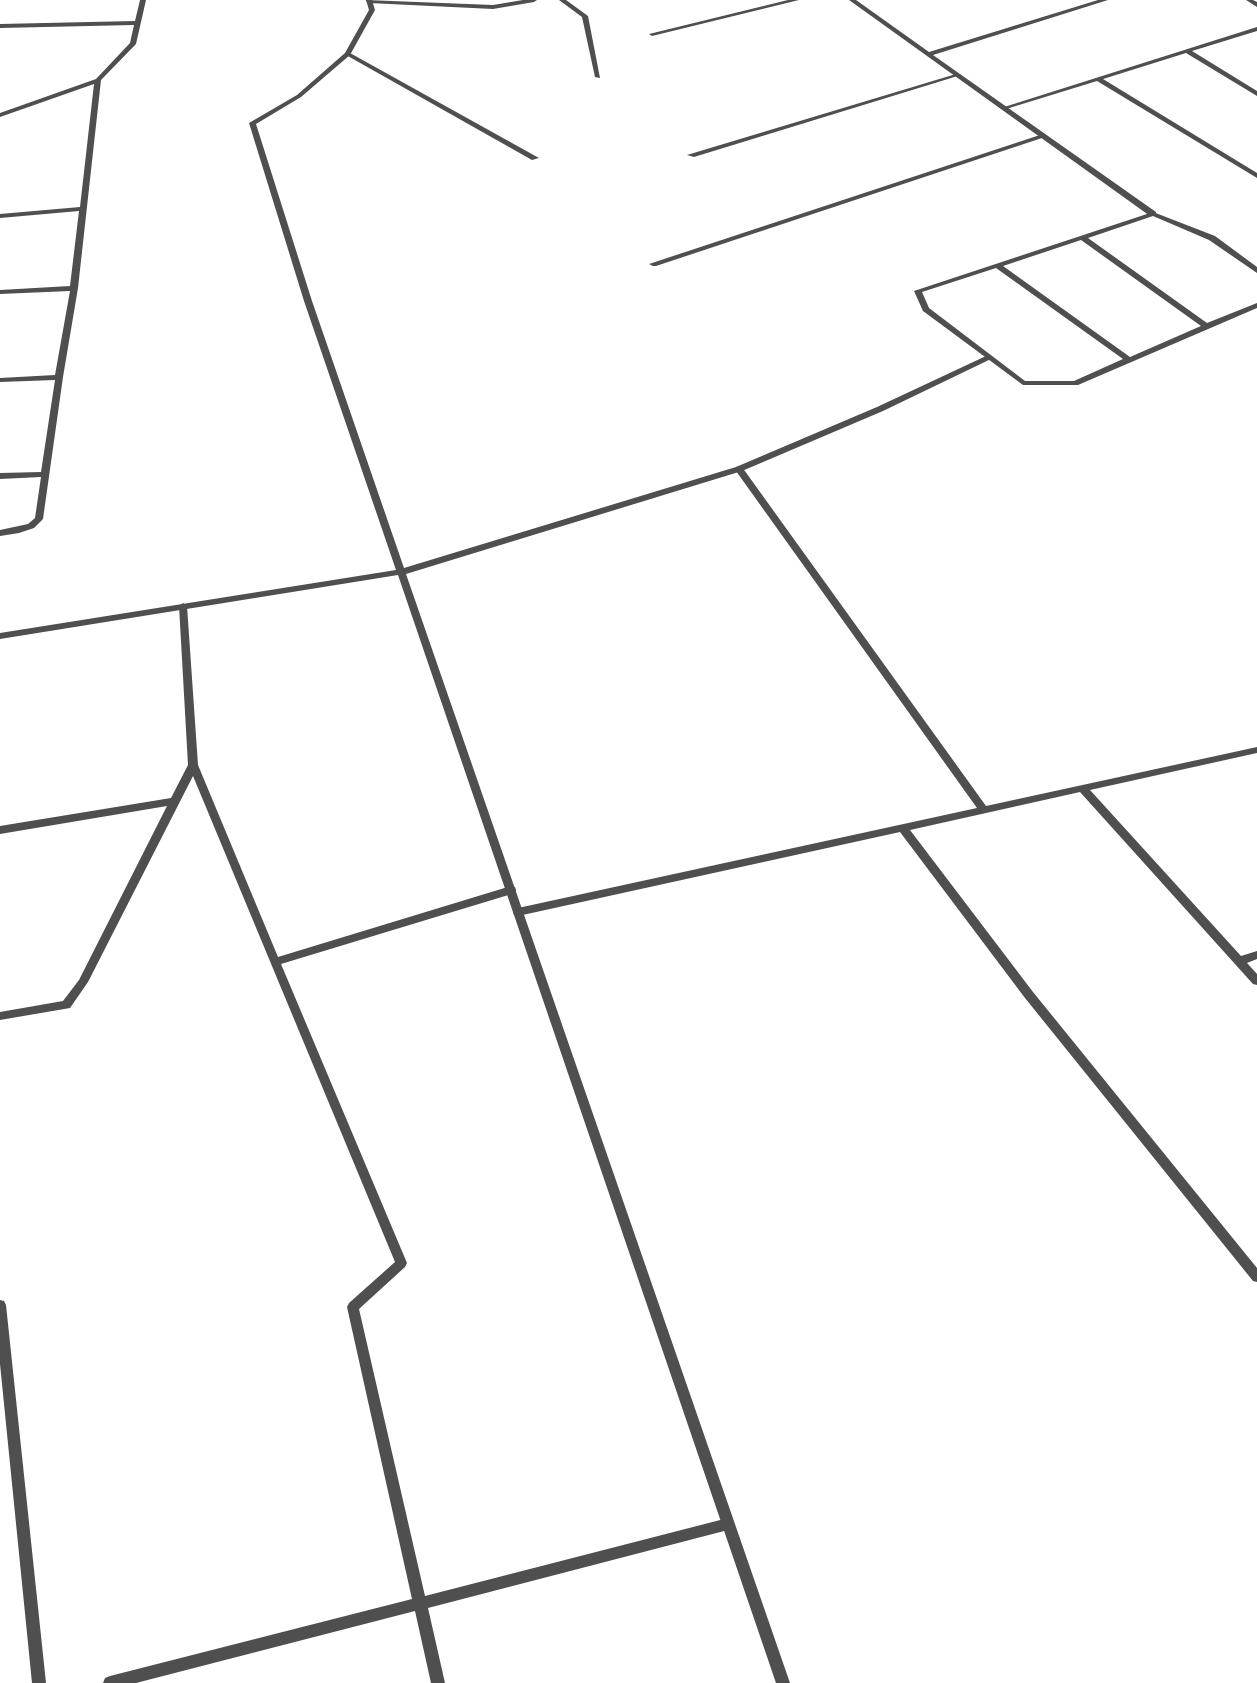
<!DOCTYPE html>
<html>
<head>
<meta charset="utf-8">
<style>
	body { margin:0 }
	canvas { display:block; background:#fff }
</style>
</head>
<body>
<canvas width="1257" height="1683"></canvas>
<script>
const ctx = document.querySelector('canvas').getContext('2d');
ctx.lineJoin = 'round';
const shape = rows => new Path2D(rows.map(r => 'M' + r).join(''));
function fill(path, color) { ctx.fillStyle = color; ctx.fill(path, 'evenodd'); }
fill(shape([
	[366,0,493,5,523,0,537,0,534,2,493,9,369,3,367,2,366,0],
	[559,0,566,0,588,16,600,78,595,77,582,17,559,0],
	[788,0,799,0,652,36,649,34,788,0],
	[1246,0,1253,0,1257,2,1257,7,1246,0],
	[1257,27,1257,31,1192,51,1257,91,1257,96,1186,53,1103,79,1257,173,1257,178,1097,81,1006,109,1001,108,1257,27],
	[346,53,350,53,539,158,532,160,346,55,346,53],
	[956,74,961,75,694,157,687,155,956,74],
	[1043,134,1046,136,1045,137,656,266,653,266,649,264,1043,134],
	[1153,212,1215,236,1257,267,1257,273,1209,240,1153,216,1088,238,1207,323,1257,303,1257,308,1078,385,1023,385,923,311,914,291,1153,212],
	[1081,240,1201,326,1130,357,1003,266,1081,240],
	[996,268,1123,359,1074,381,1025,381,929,308,922,292,996,268],
	[739,466,742,467,986,806,1257,747,1257,753,1090,790,1241,956,1257,951,1257,959,1247,963,1257,974,1257,985,1253,984,1080,792,910,830,1033,992,1257,1268,1257,1282,1253,1281,1025,998,900,832,518,916,514,915,513,912,514,909,518,908,977,808,736,471,736,467,739,466],
	[183,603,187,606,198,765,278,957,511,886,515,887,516,890,515,893,281,964,407,1263,405,1267,359,1309,425,1596,728,1518,733,1520,734,1524,733,1528,728,1530,428,1608,445,1683,431,1683,415,1611,136,1683,103,1683,105,1678,110,1676,412,1599,347,1307,349,1303,395,1262,193,776,88,982,70,1008,0,1020,0,1012,63,1001,79,980,167,806,0,834,0,826,171,798,188,765,179,606,183,603],
	[0,1300,4,1301,6,1305,46,1683,32,1683,0,1364,0,1300]
]), '#4f4f4f');
fill(shape([
	[140,0,146,0,136,44,101,80,78,288,63,377,43,519,34,528,19,533,0,536,0,530,28,524,35,518,41,477,0,479,0,473,41,472,55,380,0,382,0,378,55,375,70,291,0,294,0,290,70,286,79,211,0,218,0,214,80,207,94,84,0,117,0,113,96,79,130,43,134,25,0,28,0,24,135,21,140,0],
	[366,0,372,0,375,10,350,55,301,97,256,124,312,301,404,568,736,467,877,407,986,356,989,356,993,358,883,411,742,471,406,574,790,1683,776,1683,398,575,0,639,0,633,396,570,304,301,249,123,297,95,345,53,369,10,366,0],
	[849,0,856,0,929,52,1098,0,1108,0,933,55,1156,212,1156,216,1150,216,849,0]
]), '#4f4f4f');
</script>
</body>
</html>
